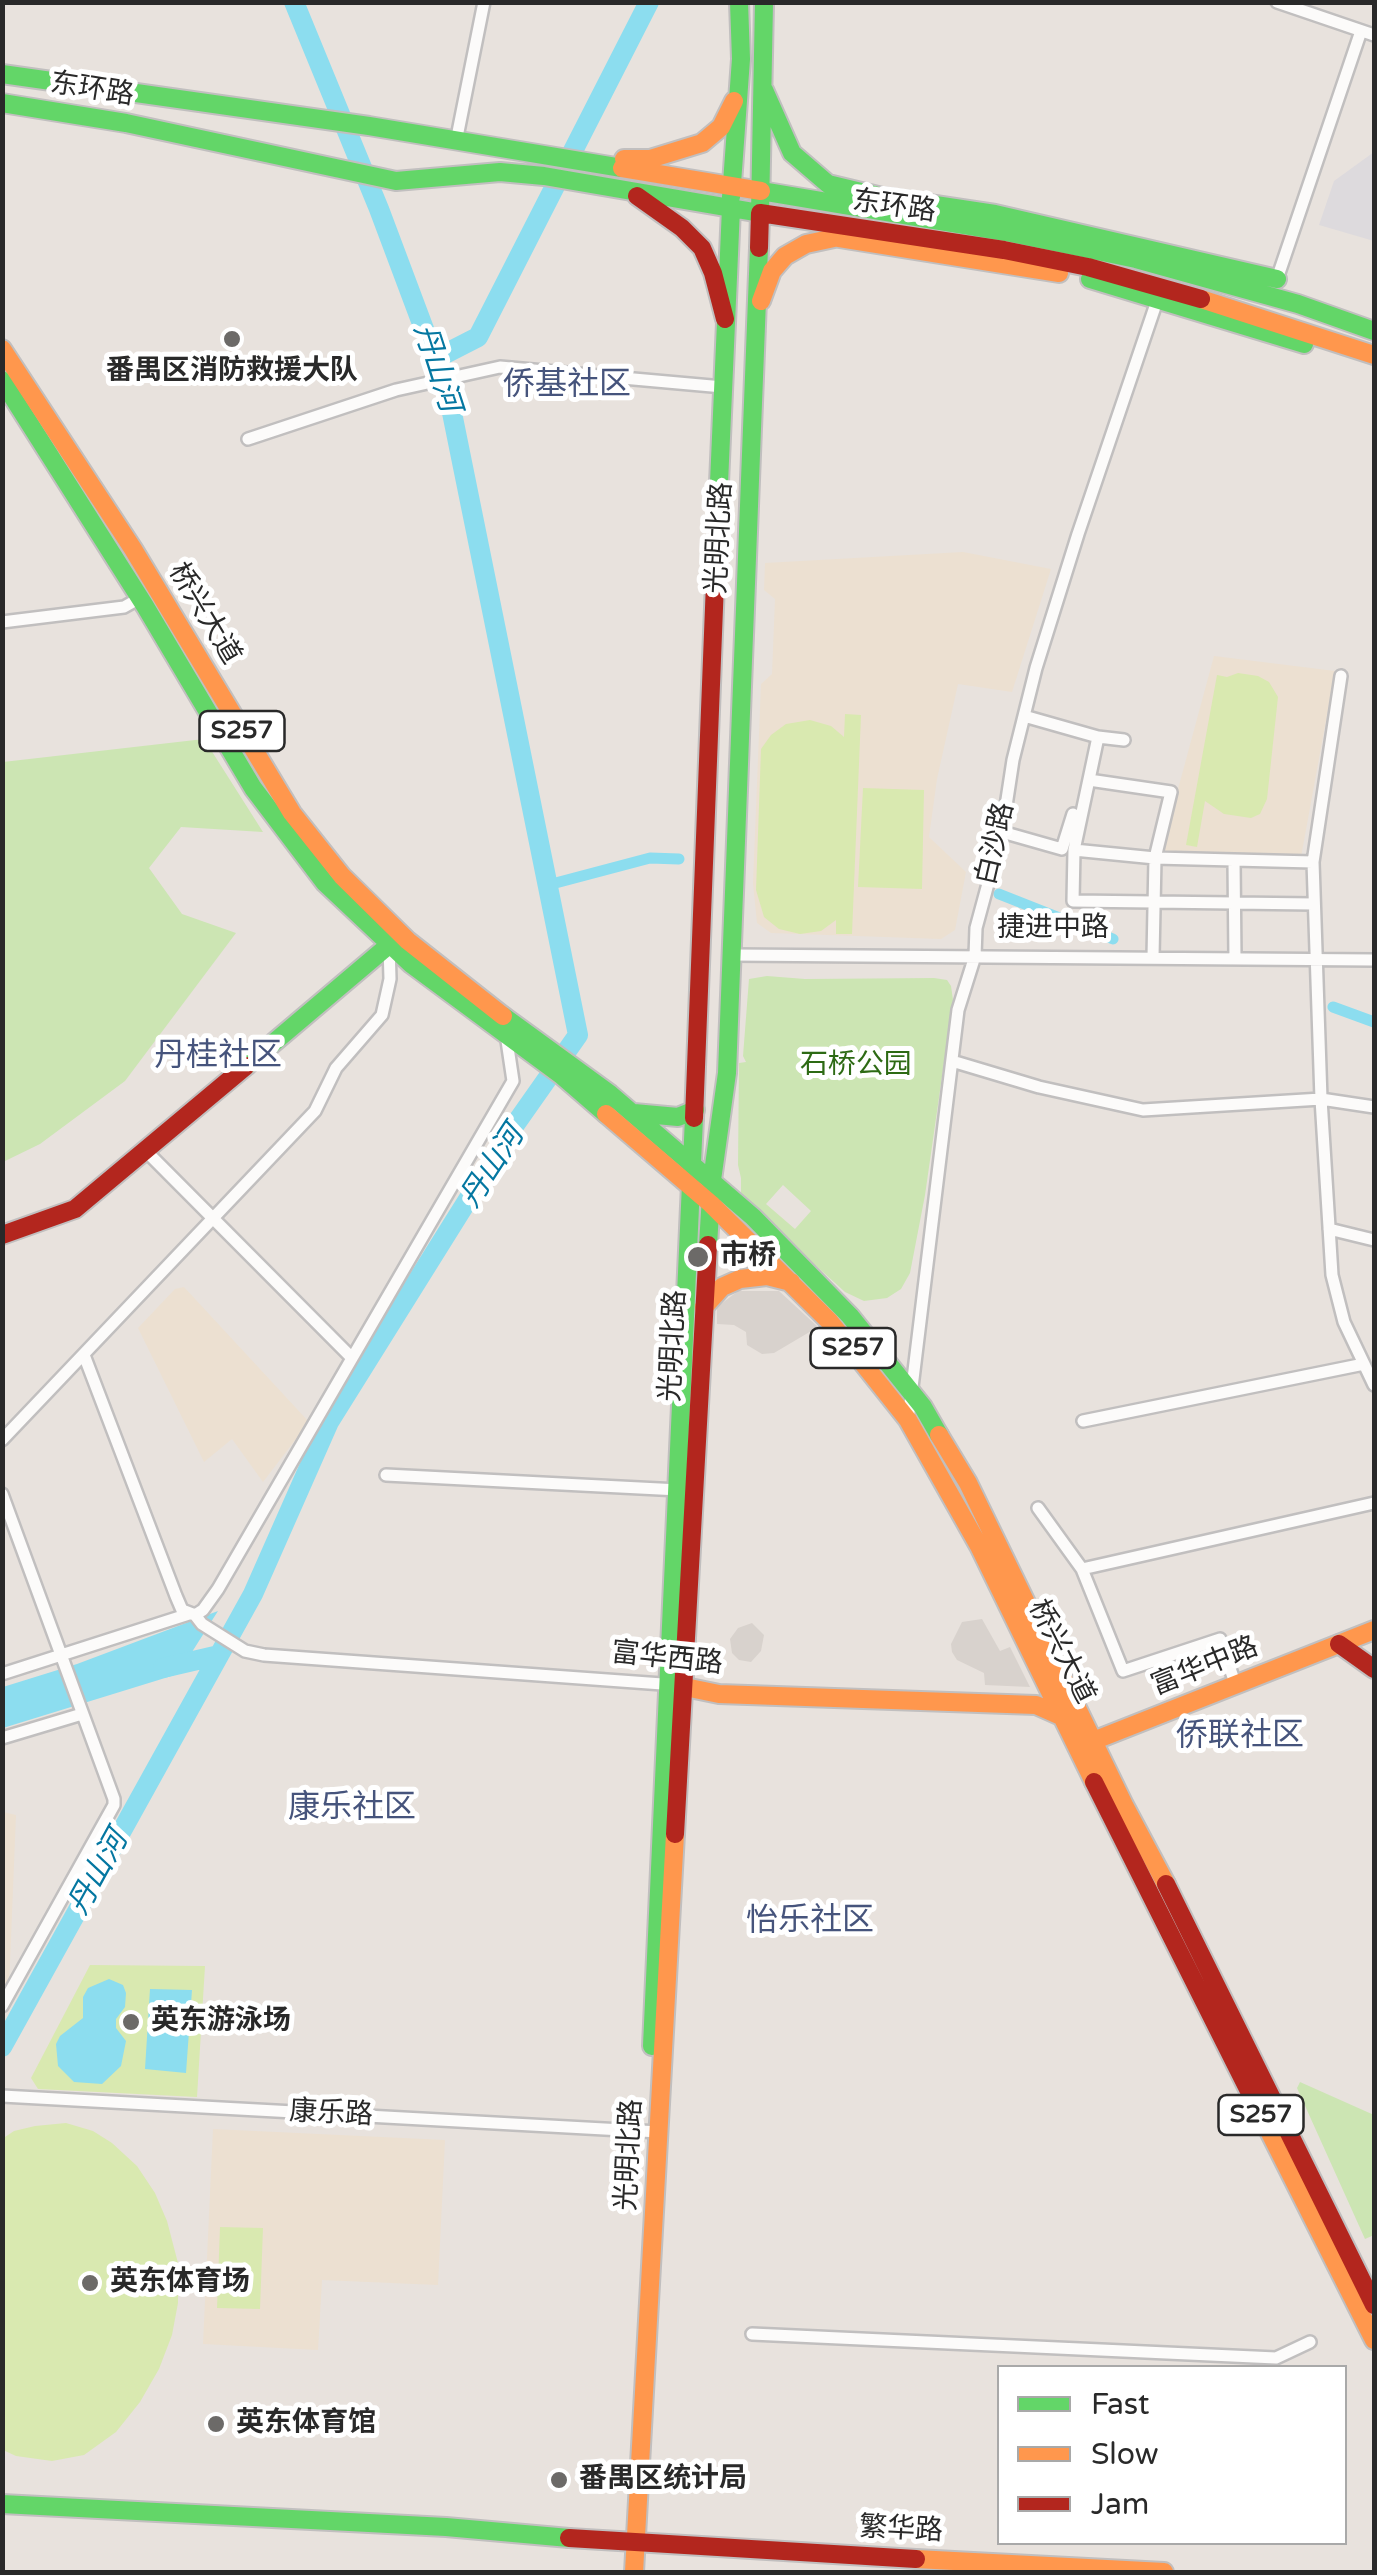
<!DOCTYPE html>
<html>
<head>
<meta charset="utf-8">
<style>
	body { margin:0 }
	#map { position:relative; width:1377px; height:2575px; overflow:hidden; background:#e8e2dd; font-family:"Varela Round",sans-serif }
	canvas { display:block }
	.frame { position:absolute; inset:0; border:5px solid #292929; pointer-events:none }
	.legend { position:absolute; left:997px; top:2365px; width:350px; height:180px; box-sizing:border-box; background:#fff; border:2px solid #a9a9a9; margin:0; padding:12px 18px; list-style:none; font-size:30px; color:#292929 }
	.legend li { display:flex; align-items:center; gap:20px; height:50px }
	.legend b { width:50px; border:2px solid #a9a9a9 }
</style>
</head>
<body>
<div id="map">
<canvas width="1377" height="2575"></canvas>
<div class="frame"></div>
<ul class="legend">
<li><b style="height:12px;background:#63d668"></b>Fast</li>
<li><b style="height:12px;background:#ff974d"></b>Slow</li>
<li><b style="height:12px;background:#b3261e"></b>Jam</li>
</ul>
</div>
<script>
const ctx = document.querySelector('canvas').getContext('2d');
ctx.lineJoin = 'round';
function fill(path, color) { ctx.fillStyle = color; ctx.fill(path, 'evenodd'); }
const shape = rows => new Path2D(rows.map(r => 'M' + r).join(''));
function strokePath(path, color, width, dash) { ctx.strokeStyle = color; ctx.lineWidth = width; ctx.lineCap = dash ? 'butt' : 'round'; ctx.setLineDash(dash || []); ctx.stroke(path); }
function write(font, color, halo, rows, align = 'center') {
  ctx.font = font + ' "Varela Round","Noto Sans SC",sans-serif'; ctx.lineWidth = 10; ctx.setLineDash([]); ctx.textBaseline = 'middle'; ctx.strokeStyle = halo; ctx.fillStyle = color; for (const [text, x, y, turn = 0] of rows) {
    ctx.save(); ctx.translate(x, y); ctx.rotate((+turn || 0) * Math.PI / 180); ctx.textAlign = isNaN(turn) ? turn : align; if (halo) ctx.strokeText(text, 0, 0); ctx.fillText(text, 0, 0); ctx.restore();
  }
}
fill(shape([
	[1374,152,1374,241,1319,225,1334,181]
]), '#dddadd');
fill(shape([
	[963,552,1051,569,1012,692,958,684,937,779,929,837,966,872,955,930,941,939,771,933,757,923,753,883,761,684,772,674,775,599,764,590,765,563],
	[1214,656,1335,671,1301,857,1161,852],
	[184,1287,309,1422,263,1482,232,1439,204,1462,138,1328,175,1289],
	[3,1812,16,1815,9,1988,3,1999],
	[213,2129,445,2140,438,2285,322,2280,318,2350,203,2344]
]), '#ece0d1');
fill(shape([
	[204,739,263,832,181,827,149,868,182,914,236,933,125,1081,40,1144,3,1162,3,762],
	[767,976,805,979,934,978,947,980,951,986,953,1000,925,1195,910,1273,901,1289,887,1298,864,1301,845,1292,741,1198,741,1178,738,1165,739,1063,746,1062,743,1056,749,979],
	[783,1185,811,1211,795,1229,766,1204],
	[1300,2082,1374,2115,1374,2235,1365,2239,1297,2088]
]), '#cce5b3');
fill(shape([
	[1238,673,1258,676,1269,682,1278,697,1267,799,1260,814,1251,818,1224,814,1205,801,1197,847,1186,845,1217,675,1227,677],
	[845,714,861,715,852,934,836,934,836,920,821,931,800,934,779,929,764,917,756,890,761,749,771,735,786,724,810,720,831,726,844,737],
	[863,788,924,790,922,889,858,887],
	[90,1965,205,1966,197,2097,38,2089,31,2078],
	[66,2123,93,2131,112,2143,137,2166,155,2193,167,2221,178,2263,178,2303,172,2335,159,2369,140,2402,116,2432,84,2455,52,2461,16,2456,3,2450,2,2139,14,2131,35,2126],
	[220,2227,263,2228,260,2309,217,2308]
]), '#d9e9b0');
fill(shape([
	[738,1291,779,1291,818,1327,774,1353,762,1354,747,1345,746,1332,734,1325,717,1324,717,1307],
	[982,1619,1000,1651,1010,1647,1030,1687,985,1685,984,1673,957,1660,952,1652,951,1644,962,1622],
	[752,1623,764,1635,761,1651,751,1662,739,1660,732,1653,730,1639,738,1628]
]), '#d8d2cd');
fill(shape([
	[218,1611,178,1674,3,1728,3,1687,77,1664],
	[109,1979,123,1985,126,1993,125,2007,116,2019,116,2028,126,2041,121,2066,102,2084,74,2082,58,2066,56,2044,60,2036,83,2018,83,1997,88,1988],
	[150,1989,192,1990,186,2073,145,2069]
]), '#8cddef');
strokePath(shape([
	[548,885,650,858,679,859],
	[999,894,1113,939],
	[1333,1007,1374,1022]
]), '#8cddef', 11);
strokePath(shape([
	[435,359,478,337,649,2],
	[163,1668,219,1655],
	[2,2047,253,1594,329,1422,514,1126,578,1035,448,393,379,209,294,2]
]), '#8cddef', 20);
const street = shape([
	[1277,2,1374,35],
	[456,142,484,2],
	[1277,279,1361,31],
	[248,439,396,390,500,367,723,387],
	[2,622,124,607,140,598],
	[1341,676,1313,862,1321,1099,1332,1275,1344,1322,1374,1385],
	[1024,716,1098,737,1074,850,1155,858,1153,957],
	[1098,737,1124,740],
	[1089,780,1171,792,1155,858,1313,862],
	[1002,832,1062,849,1073,814],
	[1074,850,1073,901,1314,904],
	[1234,861,1235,959],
	[732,955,1374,960],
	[952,1061,1039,1087,1143,1110,1321,1099,1374,1107],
	[146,1151,352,1358],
	[1329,1229,1374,1240],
	[84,1355,176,1596,182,1610,195,1615,203,1610,218,1589,513,1081,506,1034],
	[908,1420,958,1010,975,956,976,928,1002,832,1013,760,1036,668,1078,534,1159,295],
	[1083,1421,1364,1364],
	[2,1440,315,1111,336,1068,382,1015,390,979,389,945],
	[386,1475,679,1490],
	[2,1494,114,1799,114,1805,2,2006],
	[1038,1508,1082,1569,1123,1671,1220,1639,1235,1683],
	[1082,1569,1374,1503],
	[195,1615,202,1624,245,1651,264,1655,676,1685],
	[2,1674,189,1614],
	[2,1738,82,1714],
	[2,2096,659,2132],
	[752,2334,1276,2358,1310,2342]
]);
const fast = shape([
	[2,74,369,126,622,168],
	[764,90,792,153,828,184,882,197,995,214,1277,279],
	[2,103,126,123,396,181,500,172,544,176,760,213,764,2],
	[761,191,1006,232,1136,259,1298,304,1374,331],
	[731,197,741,59,739,2],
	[1090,279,1304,344],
	[2,380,145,606,253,788,325,883,411,964,561,1075,606,1114],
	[718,506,731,208],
	[503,1016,610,1094,753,1217,850,1316,923,1407,939,1435],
	[246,1066,389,945],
	[634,1113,678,1117,695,1110],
	[708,1245,712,1180,727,1073,759,248],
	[652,2046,694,1118],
	[2,2504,446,2527,569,2538]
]);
const slow = shape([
	[624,159,650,159,702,143,721,127,734,101],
	[622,168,761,191],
	[833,237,1059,273],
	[1201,299,1374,355],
	[761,301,772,271,785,256,806,244,834,238],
	[2,349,133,549,292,813,342,876,408,941,503,1016],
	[606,1114,711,1204,830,1322,908,1420,979,1546,1094,1782],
	[704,1307,722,1287,740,1279,767,1276,791,1282],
	[939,1435,968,1483,1124,1805,1166,1884],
	[685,1687,719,1694,1036,1705,1063,1717,1093,1741,1374,1630],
	[1261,2115,1374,2340],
	[916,2559,1164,2572],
	[634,2572,675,1834]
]);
const jam = shape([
	[637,196,682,228,702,248,713,273,725,319],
	[759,248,760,213,1004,250,1088,267,1201,299],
	[694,1118,718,506],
	[2,1235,75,1209,246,1066],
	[1339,1644,1374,1669],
	[1094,1782,1261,2115],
	[675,1834,708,1245],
	[1166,1884,1374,2305],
	[569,2538,916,2559]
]);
strokePath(street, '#c1bfbf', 16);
strokePath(fast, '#c1bfbf', 22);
strokePath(slow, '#c1bfbf', 22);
strokePath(jam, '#c1bfbf', 22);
strokePath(street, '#fcfbfa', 11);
strokePath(fast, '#63d668', 18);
strokePath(slow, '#ff974d', 18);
strokePath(jam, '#b3261e', 18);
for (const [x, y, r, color] of [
	[232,339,10,"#6c6a68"],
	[698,1257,12,"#6c6a68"],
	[131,2022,10,"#6c6a68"],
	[90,2283,10,"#6c6a68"],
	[216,2424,10,"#6c6a68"],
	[559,2480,10,"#6c6a68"]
]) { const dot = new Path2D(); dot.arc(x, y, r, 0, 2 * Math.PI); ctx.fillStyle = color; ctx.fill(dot); strokePath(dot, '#fff', 4); }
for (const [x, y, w] of [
	[242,731,85],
	[853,1348,85],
	[1261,2115,85]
]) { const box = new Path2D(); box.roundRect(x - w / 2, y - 20, w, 40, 8); ctx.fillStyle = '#fff'; ctx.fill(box); strokePath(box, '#292929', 2.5); }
write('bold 25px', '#292929', null, [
	["S257",242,731],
	["S257",853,1348],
	["S257",1261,2115]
]);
write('28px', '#292929', '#fff', [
	["东环路",92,90,9],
	["东环路",894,207,8],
	["光明北路",720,538,-87],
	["桥兴大道",204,614,59],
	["白沙路",996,844,-77],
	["捷进中路",1053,929],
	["光明北路",674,1346,-87],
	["桥兴大道",1061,1652,63],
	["富华西路",667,1659,6],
	["富华中路",1205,1667,-22],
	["康乐路",331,2114,3],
	["光明北路",630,2155,-87],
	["繁华路",901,2530,3]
]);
write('bold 28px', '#292929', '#fff', [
	["番禺区消防救援大队",232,372,"center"],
	["市桥",720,1257],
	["英东游泳场",151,2022],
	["英东体育场",110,2283],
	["英东体育馆",236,2424],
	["番禺区统计局",579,2480]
], 'left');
write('28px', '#2d6a14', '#fff', [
	["石桥公园",856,1066]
]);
write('italic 30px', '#0477a1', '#fff', [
	["丹山河",436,368,72],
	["丹山河",493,1167,-57],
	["丹山河",99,1873,-61]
]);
write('32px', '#46547c', '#fff', [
	["侨基社区",567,386],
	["丹桂社区",218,1057],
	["侨联社区",1240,1737],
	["康乐社区",352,1809],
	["怡乐社区",810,1922]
]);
</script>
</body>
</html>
